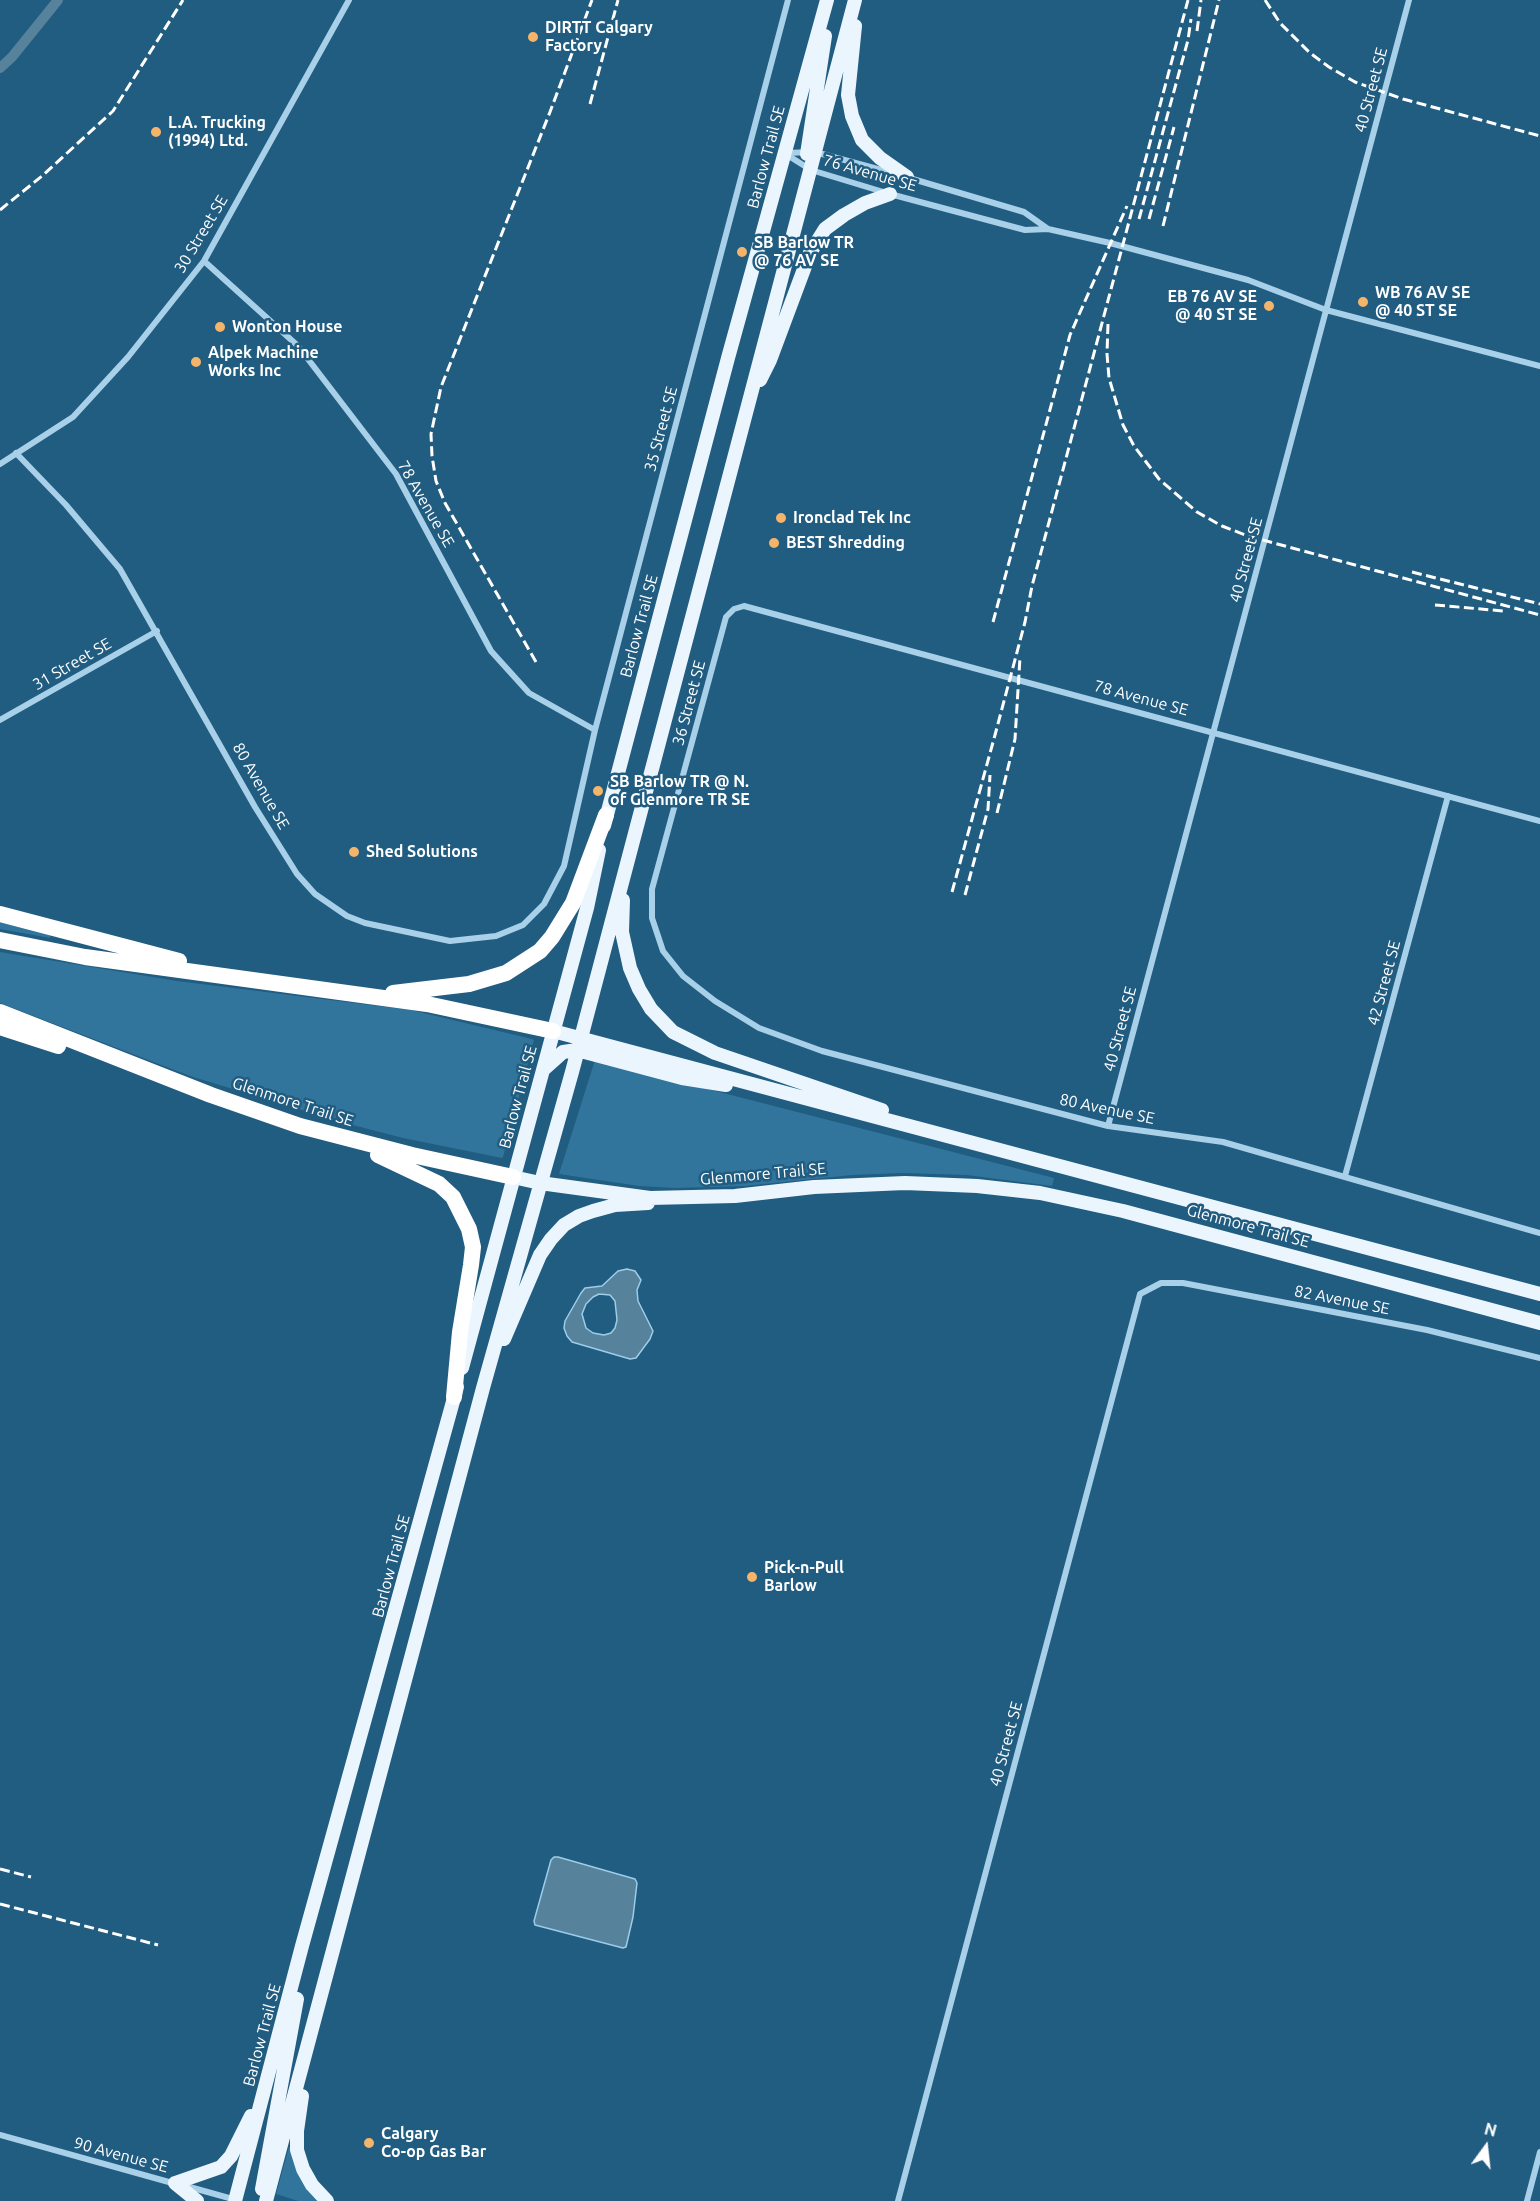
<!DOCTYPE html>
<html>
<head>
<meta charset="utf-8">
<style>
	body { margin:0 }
	#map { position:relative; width:1540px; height:2201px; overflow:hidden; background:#215c81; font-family:Ubuntu,sans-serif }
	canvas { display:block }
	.north { position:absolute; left:1456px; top:2117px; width:60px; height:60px; -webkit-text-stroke:4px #215c81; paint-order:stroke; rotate:15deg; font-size:16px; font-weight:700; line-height:24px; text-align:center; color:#fff }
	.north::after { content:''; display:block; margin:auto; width:21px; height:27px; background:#fff; clip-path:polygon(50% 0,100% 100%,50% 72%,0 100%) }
</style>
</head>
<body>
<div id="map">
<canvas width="1540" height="2201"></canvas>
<div class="north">N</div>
</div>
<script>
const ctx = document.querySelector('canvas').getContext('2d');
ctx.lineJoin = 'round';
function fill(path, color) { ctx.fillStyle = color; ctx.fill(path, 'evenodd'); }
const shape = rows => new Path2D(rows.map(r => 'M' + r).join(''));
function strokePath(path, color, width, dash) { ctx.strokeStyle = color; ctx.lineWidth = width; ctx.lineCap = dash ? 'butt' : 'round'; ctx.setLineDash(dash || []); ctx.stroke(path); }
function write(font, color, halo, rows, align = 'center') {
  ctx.font = font + ' Ubuntu,sans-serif'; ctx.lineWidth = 5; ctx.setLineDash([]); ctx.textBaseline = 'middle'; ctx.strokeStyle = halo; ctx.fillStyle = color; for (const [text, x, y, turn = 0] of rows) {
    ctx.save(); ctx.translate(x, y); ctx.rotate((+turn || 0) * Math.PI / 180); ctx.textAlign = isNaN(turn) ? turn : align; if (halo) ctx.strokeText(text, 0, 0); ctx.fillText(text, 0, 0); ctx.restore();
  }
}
fill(shape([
	[0,919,51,934,50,938,0,929],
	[0,952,177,981,411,1010,532,1039,534,1040,503,1157,502,1158,403,1138,345,1123,190,1076,0,1003],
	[595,1060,1054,1178,1052,1186,967,1175,903,1173,852,1175,745,1186,676,1188,639,1186,559,1174],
	[289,2147,293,2148,321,2201,298,2201,276,2194]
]), '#31759d');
const water = shape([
	[627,1269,635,1271,641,1280,637,1290,638,1301,653,1331,650,1339,636,1358,630,1359,572,1342,567,1336,564,1328,565,1321,581,1293,585,1288,602,1286,618,1271,627,1269],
	[599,1294,610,1295,615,1301,617,1320,615,1328,611,1333,604,1335,593,1333,586,1328,582,1314,586,1304,593,1297,599,1294],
	[554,1857,558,1857,635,1879,637,1883,633,1917,626,1947,623,1948,535,1925,534,1921,551,1860,554,1857]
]);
fill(water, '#57829b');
strokePath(water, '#9ccde9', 1.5);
strokePath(shape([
	[0,68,12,57,58,0]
]), '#57829b', 10);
strokePath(shape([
	[784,153,811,170,890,194,1025,230,1048,229,1110,243,1248,280,1326,310,1540,366],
	[784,153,815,152,896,174],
	[906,177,1024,212,1048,229],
	[204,261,298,346,396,474,491,651,529,693,595,730],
	[16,453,66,505,120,569,255,807,297,874,315,894,347,916,365,923,450,941,496,936,523,925,544,904,564,866,595,730,788,0],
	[0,464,73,417,128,357,204,261,349,0],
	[0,720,157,631],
	[1540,821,744,606,734,609,726,617,652,889,652,918,663,951,683,976,715,1001,759,1028,822,1051,1108,1126,1223,1142,1540,1233],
	[1108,1126,1409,0],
	[1345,1176,1448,796],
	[0,2135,176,2184],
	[186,2186,236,2200],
	[898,2201,1140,1294,1161,1283,1183,1283,1427,1330,1540,1358],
	[1527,2201,1540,2152]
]), '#a8d0e8', 6);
strokePath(shape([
	[855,26,848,95,852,116,862,140,880,158,907,177],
	[807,154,825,36],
	[760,380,770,360,810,253,825,229,844,215,865,203,890,194],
	[604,826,728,358,827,0],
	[623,900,622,932,630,968,639,989,651,1009,673,1032,715,1053,882,1110],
	[553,1031,1540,1294],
	[544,1069,563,1052,577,1050,682,1078,726,1085],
	[513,1177,540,1183,650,1198,735,1196,814,1187,905,1183,977,1186,1040,1193,1123,1211,1540,1323],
	[504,1339,540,1255,551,1239,564,1225,579,1216,593,1211,615,1205,648,1203],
	[462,1368,587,908,599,850],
	[302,2096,297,2131,297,2150,303,2169,312,2185,327,2201],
	[175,2183,221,2167,231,2156,251,2116],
	[175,2183,197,2201],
	[262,2189,297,1999],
	[235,2201,302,1946,457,1387],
	[266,2201,483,1388,572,1072,855,0]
]), '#eaf5fd', 14);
strokePath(shape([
	[0,914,179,961],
	[0,940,85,957,427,1004,553,1031],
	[393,993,469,984,506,973,540,951,552,937,573,903,606,815],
	[0,1012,211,1095,300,1126,412,1155,513,1177],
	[0,1027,58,1046],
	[378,1155,439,1184,453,1197,469,1229,473,1247,471,1265,460,1332,454,1397]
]), '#fff', 16);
strokePath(shape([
	[1265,0,1280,23,1310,53,1329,67,1355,82,1403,99,1540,136],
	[1197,31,1201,0],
	[590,104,618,0],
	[0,210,42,176,113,111,183,0],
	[1139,219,1188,40,1191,19],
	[1149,219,1174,127],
	[1163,226,1219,0],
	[1108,324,1107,354,1109,378,1123,425,1134,446,1159,479,1197,512,1222,526,1248,536,1540,615],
	[1412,572,1540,604],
	[1435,605,1504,611],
	[993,622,1070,335,1127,206],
	[536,662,445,503,436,481,432,456,431,434,441,387,550,112,592,0],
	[997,813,1015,739,1020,657],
	[952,892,995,735,1025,622,1032,586,1188,0],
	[965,895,988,809,990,775],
	[0,1869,31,1877],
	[0,1904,158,1945]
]), '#fff', 3, [10, 4.5]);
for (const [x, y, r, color] of [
	[533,37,6,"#f4b469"],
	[156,132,6,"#f4b469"],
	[742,252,6,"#f4b469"],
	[1363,302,6,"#f4b469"],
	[1269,306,6,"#f4b469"],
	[220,327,6,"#f4b469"],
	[196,362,6,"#f4b469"],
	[781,518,6,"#f4b469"],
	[774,543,6,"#f4b469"],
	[598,791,6,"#f4b469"],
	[354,852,6,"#f4b469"],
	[752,1577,6,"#f4b469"],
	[369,2143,6,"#f4b469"]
]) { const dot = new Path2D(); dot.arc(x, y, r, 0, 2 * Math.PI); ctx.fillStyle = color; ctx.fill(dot); strokePath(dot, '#215c81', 2); }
write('bold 16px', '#fff', '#215c81', [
	["DIRTT Calgary",545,28],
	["Factory",545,46],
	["L.A. Trucking",168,123],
	["(1994) Ltd.",168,141],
	["SB Barlow TR",754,243],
	["@ 76 AV SE",754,261],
	["WB 76 AV SE",1375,293],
	["@ 40 ST SE",1375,311],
	["EB 76 AV SE",1257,297,"right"],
	["@ 40 ST SE",1257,315,"right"],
	["Wonton House",232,327],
	["Alpek Machine",208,353],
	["Works Inc",208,371],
	["Ironclad Tek Inc",793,518],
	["BEST Shredding",786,543],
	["SB Barlow TR @ N.",610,782],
	["of Glenmore TR SE",610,800],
	["Shed Solutions",366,852],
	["Pick-n-Pull",764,1568],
	["Barlow",764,1586],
	["Calgary",381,2134],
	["Co-op Gas Bar",381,2152]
], 'left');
write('16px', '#fff', '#215c81', [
	["40 Street SE",1371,90,-75],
	["Barlow Trail SE",766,157,-75],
	["76 Avenue SE",870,173,16],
	["30 Street SE",201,234,-59],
	["35 Street SE",661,429,-75],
	["78 Avenue SE",426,504,60],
	["40 Street SE",1246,560,-75],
	["Barlow Trail SE",639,626,-75],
	["31 Street SE",72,664,-30],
	["78 Avenue SE",1141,698,15],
	["36 Street SE",689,703,-75],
	["80 Avenue SE",261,786,60],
	["42 Street SE",1384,983,-75],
	["40 Street SE",1120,1029,-75],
	["Barlow Trail SE",518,1097,-75],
	["Glenmore Trail SE",293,1102,18],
	["80 Avenue SE",1107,1109,12],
	["Glenmore Trail SE",763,1174,-5],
	["Glenmore Trail SE",1248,1226,15],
	["82 Avenue SE",1342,1300,11],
	["Barlow Trail SE",391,1566,-75],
	["40 Street SE",1006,1744,-75],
	["Barlow Trail SE",262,2035,-75],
	["90 Avenue SE",121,2155,15]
]);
</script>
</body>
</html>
